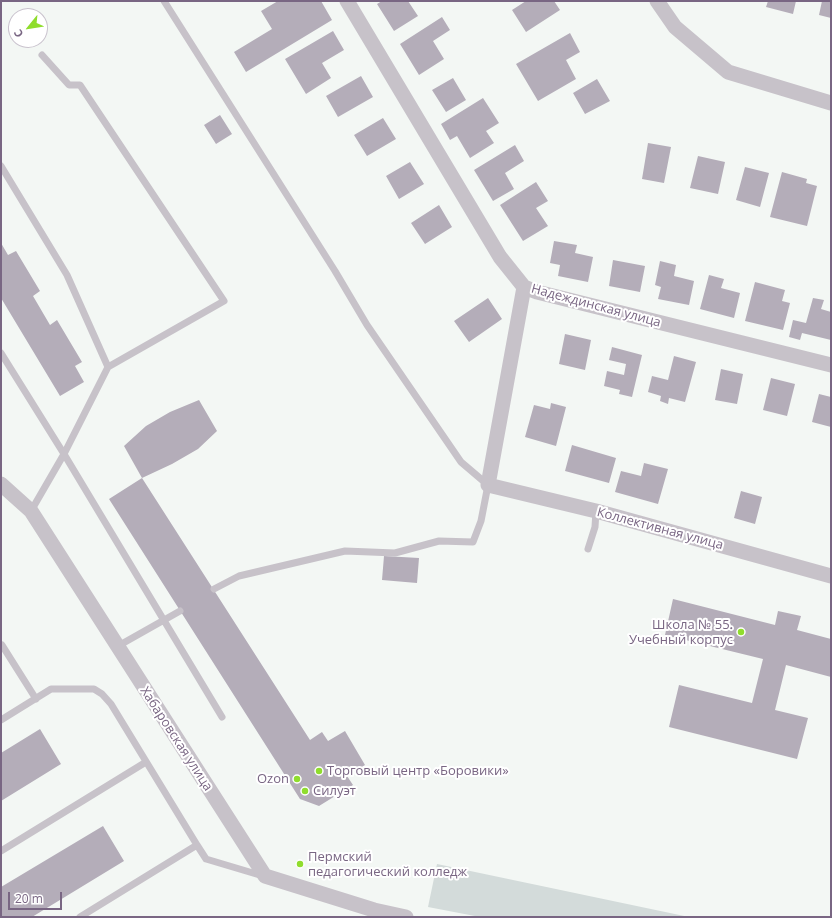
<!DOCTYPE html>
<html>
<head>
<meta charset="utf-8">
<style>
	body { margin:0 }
	#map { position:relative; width:832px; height:918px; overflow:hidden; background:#f3f7f4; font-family:"Open Sans",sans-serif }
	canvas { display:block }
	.frame { position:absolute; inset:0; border:2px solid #796683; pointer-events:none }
	.north { position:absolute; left:8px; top:8px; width:40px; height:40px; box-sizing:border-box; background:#fff; border:1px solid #c9c2cd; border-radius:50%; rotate:240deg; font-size:11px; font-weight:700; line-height:16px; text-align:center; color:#796683 }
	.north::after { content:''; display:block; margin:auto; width:14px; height:18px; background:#90dd2d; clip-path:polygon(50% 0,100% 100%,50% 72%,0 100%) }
	.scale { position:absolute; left:8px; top:892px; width:54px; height:18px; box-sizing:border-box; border:2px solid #796683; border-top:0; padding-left:5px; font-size:12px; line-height:14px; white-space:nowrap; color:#796683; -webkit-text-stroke:3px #fff; paint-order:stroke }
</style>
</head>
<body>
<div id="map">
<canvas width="832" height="918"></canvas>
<div class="frame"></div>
<div class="north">С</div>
<div class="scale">20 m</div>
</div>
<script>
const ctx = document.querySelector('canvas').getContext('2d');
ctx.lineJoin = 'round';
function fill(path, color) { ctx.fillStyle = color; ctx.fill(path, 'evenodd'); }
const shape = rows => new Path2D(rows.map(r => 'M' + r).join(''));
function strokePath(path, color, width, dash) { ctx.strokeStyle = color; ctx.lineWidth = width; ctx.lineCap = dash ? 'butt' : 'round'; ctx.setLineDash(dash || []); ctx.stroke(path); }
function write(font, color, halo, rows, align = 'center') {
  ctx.font = font + ' "Open Sans",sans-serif'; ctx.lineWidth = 4; ctx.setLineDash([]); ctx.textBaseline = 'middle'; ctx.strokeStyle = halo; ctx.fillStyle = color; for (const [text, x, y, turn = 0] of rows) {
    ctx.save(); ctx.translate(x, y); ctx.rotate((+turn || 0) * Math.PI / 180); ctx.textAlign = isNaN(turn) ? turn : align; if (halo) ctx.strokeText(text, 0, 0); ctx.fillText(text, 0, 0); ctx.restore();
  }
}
fill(shape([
	[437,864,689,917,480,917,428,907]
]), '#d3dbda');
fill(shape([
	[278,1,321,1,332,20,246,72,234,52,272,29,261,11],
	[382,1,408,1,418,16,394,31,377,4],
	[526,1,554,1,560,10,526,32,512,10],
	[768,1,796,1,793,14,766,7],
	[822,1,831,1,831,18,819,15],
	[442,17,450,30,433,41,444,59,419,75,400,44],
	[333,31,344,50,322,63,331,78,306,94,285,59],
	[570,33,580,52,566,60,576,79,538,101,516,64],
	[361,76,373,97,338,117,326,96],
	[453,78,466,100,446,112,432,90],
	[597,79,610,101,585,114,573,93],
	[483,98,499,123,486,131,494,143,470,158,457,136,450,140,441,124],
	[220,115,232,134,216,144,204,125],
	[383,118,396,139,367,156,354,135],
	[648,143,671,147,664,183,642,179],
	[515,145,524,161,505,173,514,189,493,201,474,170],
	[698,156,725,162,718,194,690,188],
	[410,162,424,184,399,199,386,176],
	[745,167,769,173,760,207,736,200],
	[782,172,807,179,806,183,817,186,807,226,770,217],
	[536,182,548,201,536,208,548,226,523,241,500,205],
	[439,205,452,227,425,244,411,223],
	[554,241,577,245,575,253,593,257,588,282,558,276,560,265,550,263],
	[1,243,8,255,16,251,40,291,33,296,50,325,57,320,82,362,75,366,84,382,60,396,1,298],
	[613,260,645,266,640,292,609,286],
	[660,261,676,265,674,276,694,281,689,305,658,299,661,287,655,285],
	[709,275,724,279,721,288,740,293,734,318,700,309],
	[755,282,785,290,782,301,790,303,783,330,745,321],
	[488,298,502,319,469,342,454,321],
	[813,298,824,300,821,309,831,312,831,340,802,333,800,340,789,337,793,320,806,323],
	[565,334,591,340,585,370,559,364],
	[612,347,642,355,632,397,619,394,620,390,604,386,607,371,624,375,626,364,609,360],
	[674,356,696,362,685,402,669,398,668,404,660,401,661,396,648,392,652,376,668,380],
	[721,369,743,374,737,404,715,400],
	[771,378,795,384,787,416,763,410],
	[819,394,831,397,831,427,812,422],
	[199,400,217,431,198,449,172,464,142,478,310,740,322,732,328,741,345,731,365,765,347,776,353,785,319,806,300,799,109,499,142,478,124,446,146,426,170,412],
	[551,403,566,407,556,446,525,437,534,405,550,409],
	[572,445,616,458,609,483,565,471],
	[644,463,668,469,658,504,615,492,621,471,641,476],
	[741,491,762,497,755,524,734,518],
	[384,556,419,558,417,583,382,580],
	[673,599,775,625,778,611,801,616,797,630,831,639,831,677,786,665,775,710,808,718,797,759,669,727,679,685,752,703,763,659,665,635],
	[40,729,61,764,1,801,1,753],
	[103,826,124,861,32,917,1,917,1,887]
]), '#b4adb9');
strokePath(shape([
	[164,1,335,271,367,325,461,462,488,485,481,521,473,542,439,541,395,553,345,551,239,576,214,589],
	[42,55,69,85,80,85,224,301,108,367],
	[1,166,67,275,108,367,64,454,222,717],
	[1,353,64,454,31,511],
	[588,549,595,527,596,511],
	[2,645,36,699],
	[118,646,180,611],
	[1,720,51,689,94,689,102,694,111,704,197,845],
	[1,851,146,762],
	[80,917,197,845,206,859,263,876]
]), '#c7c2c9', 7);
strokePath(shape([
	[347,1,500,257,524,287,537,292,831,365],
	[657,1,675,27,728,72,831,103],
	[524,287,488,485,596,511,831,576],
	[1,484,31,511,265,876,374,910,406,917]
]), '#c7c2c9', 15);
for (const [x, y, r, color] of [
	[741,632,4,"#90dd2d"],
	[319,771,4,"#90dd2d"],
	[297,779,4,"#90dd2d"],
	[305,791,4,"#90dd2d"],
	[300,864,4,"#90dd2d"]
]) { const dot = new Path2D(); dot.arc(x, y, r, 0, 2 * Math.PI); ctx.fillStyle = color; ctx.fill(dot); strokePath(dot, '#fff', 1.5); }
write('13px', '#796683', '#fff', [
	["Надеждинская улица",596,306,15],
	["Коллективная улица",660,529,15],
	["Хабаровская улица",176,739,57]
]);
write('13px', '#796683', '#fff', [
	["Школа № 55.",733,625,"right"],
	["Учебный корпус",733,640,"right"],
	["Торговый центр «Боровики»",327,771],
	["Ozon",289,779,"right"],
	["Силуэт",313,791],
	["Пермский",308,857],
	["педагогический колледж",308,872]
], 'left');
</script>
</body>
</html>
